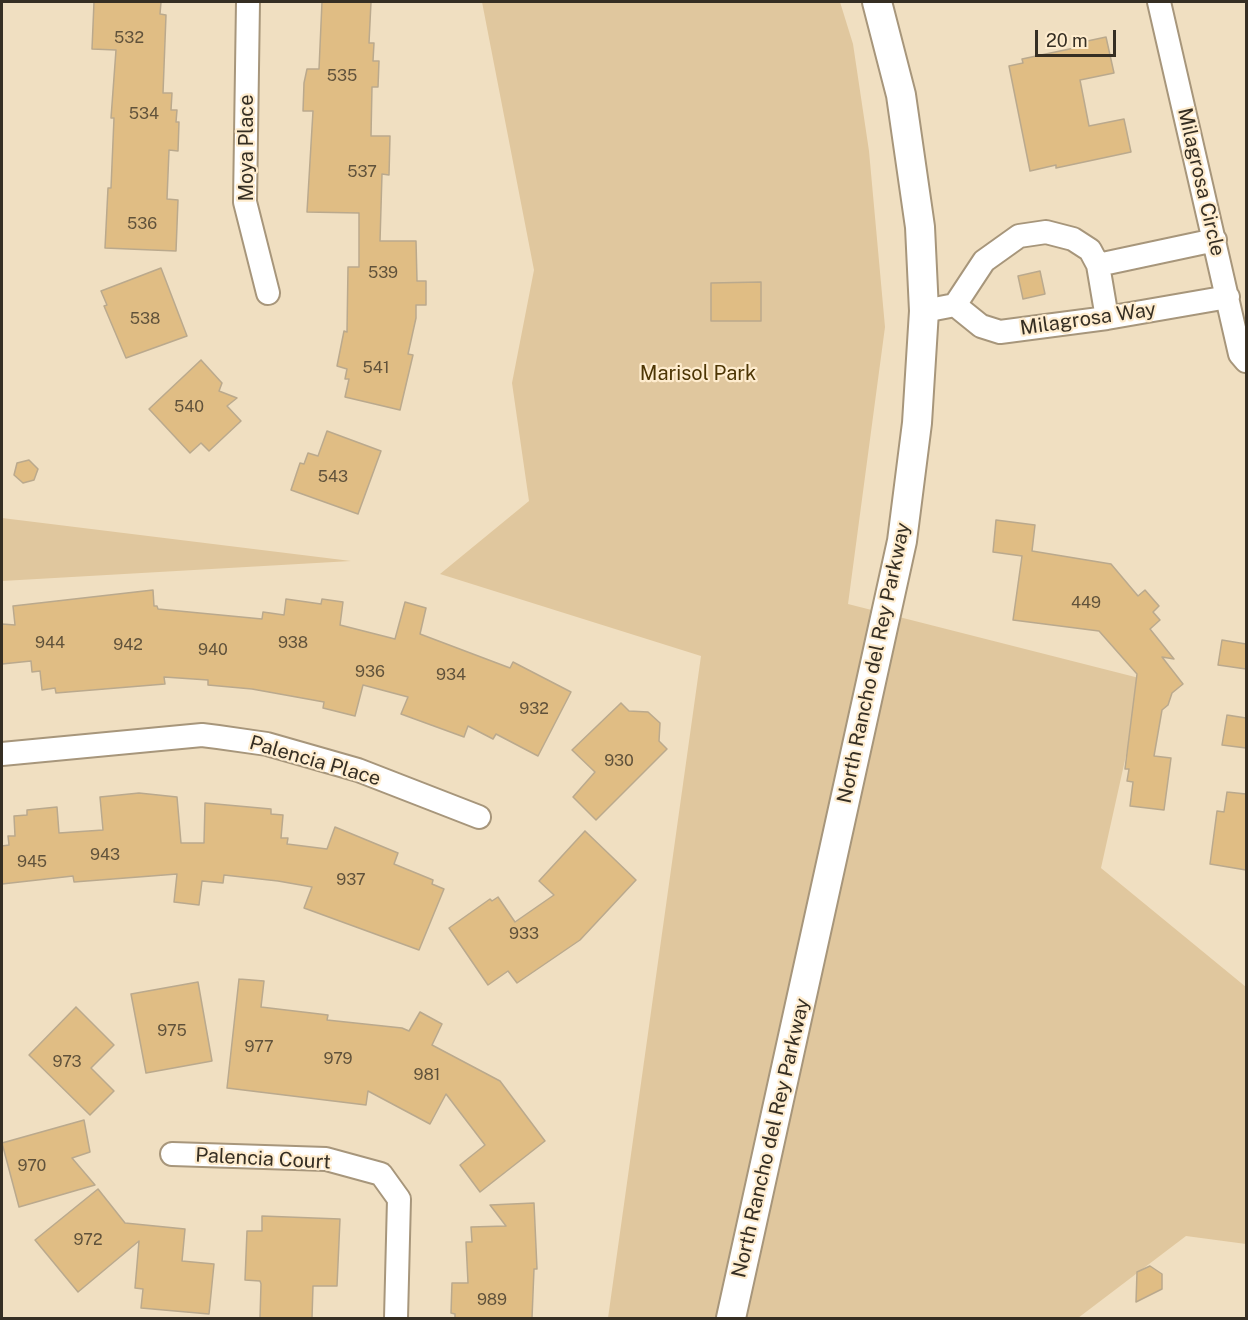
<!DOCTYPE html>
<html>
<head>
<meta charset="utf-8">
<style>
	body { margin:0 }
	#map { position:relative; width:1248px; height:1320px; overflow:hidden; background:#f0dfc1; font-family:"Public Sans",sans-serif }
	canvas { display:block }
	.frame { position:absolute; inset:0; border:3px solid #352e23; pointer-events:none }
	.scale { position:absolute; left:1035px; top:30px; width:81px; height:27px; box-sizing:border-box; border:3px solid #352e23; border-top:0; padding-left:8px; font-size:18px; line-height:21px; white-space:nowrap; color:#352e23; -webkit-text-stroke:4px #feecce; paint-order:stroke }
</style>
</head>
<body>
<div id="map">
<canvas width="1248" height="1320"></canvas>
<div class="frame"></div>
<div class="scale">20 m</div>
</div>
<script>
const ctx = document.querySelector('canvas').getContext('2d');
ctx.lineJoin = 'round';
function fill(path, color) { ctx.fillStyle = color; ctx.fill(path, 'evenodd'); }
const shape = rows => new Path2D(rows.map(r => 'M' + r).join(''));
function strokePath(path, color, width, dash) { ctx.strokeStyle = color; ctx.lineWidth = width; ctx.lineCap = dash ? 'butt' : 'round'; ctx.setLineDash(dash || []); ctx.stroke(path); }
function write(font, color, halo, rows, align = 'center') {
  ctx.font = font + ' "Public Sans",sans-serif'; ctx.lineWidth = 4.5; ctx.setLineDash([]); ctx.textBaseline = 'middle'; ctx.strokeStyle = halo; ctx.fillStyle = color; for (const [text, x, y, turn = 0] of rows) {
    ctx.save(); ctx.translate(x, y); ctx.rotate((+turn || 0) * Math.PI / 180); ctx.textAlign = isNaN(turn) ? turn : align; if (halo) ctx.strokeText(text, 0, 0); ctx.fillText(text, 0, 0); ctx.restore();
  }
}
fill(shape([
	[482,2,840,2,853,44,869,151,885,327,848,604,1143,679,1101,868,1246,987,1246,1244,1186,1236,1078,1318,608,1318,701,656,440,574,529,501,512,383,534,270],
	[2,518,351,561,2,581]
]), '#e0c79e');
const building = shape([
	[94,2,161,2,160,14,166,15,163,93,172,93,171,110,177,110,176,122,179,122,178,151,169,150,167,199,178,200,176,251,105,248,108,188,111,188,114,118,111,118,116,50,92,49,94,2],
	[322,2,371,2,369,43,374,43,373,61,379,61,378,87,372,87,371,136,390,136,389,175,382,174,380,241,416,241,417,281,426,281,426,305,416,305,416,318,408,354,413,355,400,410,345,397,349,379,345,379,347,369,337,366,344,331,347,332,348,267,359,267,359,213,307,212,313,111,303,111,304,83,307,69,319,69,322,2],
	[1106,37,1114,73,1080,80,1089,126,1124,119,1131,152,1056,168,1056,165,1030,171,1009,66,1023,63,1022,59,1079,47,1078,43,1106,37],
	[161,268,187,336,126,358,104,306,107,305,101,291,161,268],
	[1040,271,1045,294,1023,299,1018,276,1040,271],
	[761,282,761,321,711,321,711,283,761,282],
	[201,360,222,383,219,391,237,398,227,406,241,421,209,451,201,443,190,453,149,409,201,360],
	[327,431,381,451,358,514,291,490,300,463,304,464,308,453,318,456,327,431],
	[29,460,38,469,34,480,23,483,14,475,17,463,29,460],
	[996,520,1035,525,1032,551,1111,564,1138,596,1145,590,1159,606,1153,612,1160,620,1150,629,1174,659,1162,657,1183,684,1172,693,1168,705,1162,710,1154,756,1171,758,1164,810,1130,806,1133,782,1127,781,1129,769,1125,769,1137,674,1099,631,1013,620,1022,556,993,552,996,520],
	[153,590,154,606,157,606,158,609,262,619,263,612,284,615,286,599,321,604,322,599,343,602,340,625,395,639,405,602,426,608,420,634,510,668,513,662,571,692,538,756,496,734,493,739,468,726,464,737,401,714,408,697,363,685,355,716,323,708,324,702,252,689,208,685,208,680,164,677,165,684,56,693,55,688,42,690,40,671,32,672,31,661,2,664,2,624,15,625,13,606,153,590],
	[1222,640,1246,644,1246,669,1218,665,1222,640],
	[621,703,629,711,648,712,660,723,659,741,667,749,596,820,573,797,595,772,572,750,621,703],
	[1227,715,1246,718,1246,748,1222,745,1227,715],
	[1227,792,1246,794,1246,870,1210,864,1217,811,1224,812,1227,792],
	[139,793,177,797,181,843,204,843,205,803,271,809,271,814,283,815,281,838,288,838,287,844,327,849,335,827,398,853,394,864,433,880,432,884,444,889,419,950,304,908,312,887,278,881,224,875,223,883,202,881,199,905,174,902,177,874,74,882,73,876,2,884,2,846,9,845,8,836,15,836,14,816,27,815,27,810,57,807,59,833,103,830,100,797,139,793],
	[585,831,636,880,580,940,517,983,508,971,488,985,449,928,490,899,492,901,498,897,515,922,554,895,539,881,585,831],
	[239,979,264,981,261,1007,328,1015,327,1020,402,1028,409,1031,420,1012,442,1024,432,1045,500,1081,545,1141,480,1192,460,1165,485,1145,446,1094,430,1124,368,1091,366,1105,227,1088,239,979],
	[198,982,212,1061,146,1073,131,994,198,982],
	[76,1007,114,1045,91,1068,114,1091,90,1115,29,1055,76,1007],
	[84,1120,90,1152,72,1158,95,1185,19,1207,2,1143,84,1120],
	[98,1189,125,1223,185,1229,182,1261,214,1264,209,1314,141,1308,143,1289,135,1288,139,1241,78,1292,35,1240,98,1189],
	[534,1203,537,1269,534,1269,532,1318,455,1318,455,1314,451,1313,452,1283,468,1283,466,1242,472,1242,471,1227,506,1226,490,1205,534,1203],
	[262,1216,340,1219,337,1286,313,1286,312,1318,260,1318,261,1284,260,1281,245,1280,247,1231,262,1231,262,1216],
	[1150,1266,1162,1274,1162,1289,1136,1302,1137,1272,1150,1266]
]);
fill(building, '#e0bd84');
strokePath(building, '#baa98d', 1.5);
const minor = shape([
	[248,2,245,202,268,293],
	[1159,2,1240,354,1246,361],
	[1098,265,1107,318],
	[955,305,984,261,1019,236,1046,232,1073,239,1090,250,1098,265,1215,240],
	[924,311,955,305,981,326,1000,332,1107,318,1228,297],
	[2,754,202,735,218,737,267,744,358,770,479,817],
	[172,1154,326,1159,381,1174,399,1199,396,1318]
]);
const tertiary = shape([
	[731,1318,902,541,917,423,924,311,920,227,901,95,877,2]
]);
strokePath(minor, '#a7967b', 26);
strokePath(tertiary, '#a7967b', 32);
strokePath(minor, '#fff', 22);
strokePath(tertiary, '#fff', 28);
write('16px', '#60523b', null, [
	["532",129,38],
	["535",342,76],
	["534",144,114],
	["537",362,172],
	["536",142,224],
	["539",383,273],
	["538",145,319],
	["541",376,368],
	["540",189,407],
	["543",333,477],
	["449",1086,603],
	["944",50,643],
	["938",293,643],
	["942",128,645],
	["940",213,650],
	["936",370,672],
	["934",451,675],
	["932",534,709],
	["930",619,761],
	["943",105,855],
	["945",32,862],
	["937",351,880],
	["933",524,934],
	["975",172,1031],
	["977",259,1047],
	["979",338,1059],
	["973",67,1062],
	["981",427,1075],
	["970",32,1166],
	["972",88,1240],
	["989",492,1300]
]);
write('20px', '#352e23', '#feecce', [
	["Moya Place",247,148,-90],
	["Milagrosa Circle",1201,182,77],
	["Milagrosa Way",1088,319,-8],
	["North Rancho del Rey Parkway",874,663,-78],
	["Palencia Place",315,761,16],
	["North Rancho del Rey Parkway",771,1138,-77],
	["Palencia Court",263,1159,3]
]);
write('20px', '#4d3605', '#feecce', [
	["Marisol Park",698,374]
]);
</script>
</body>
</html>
